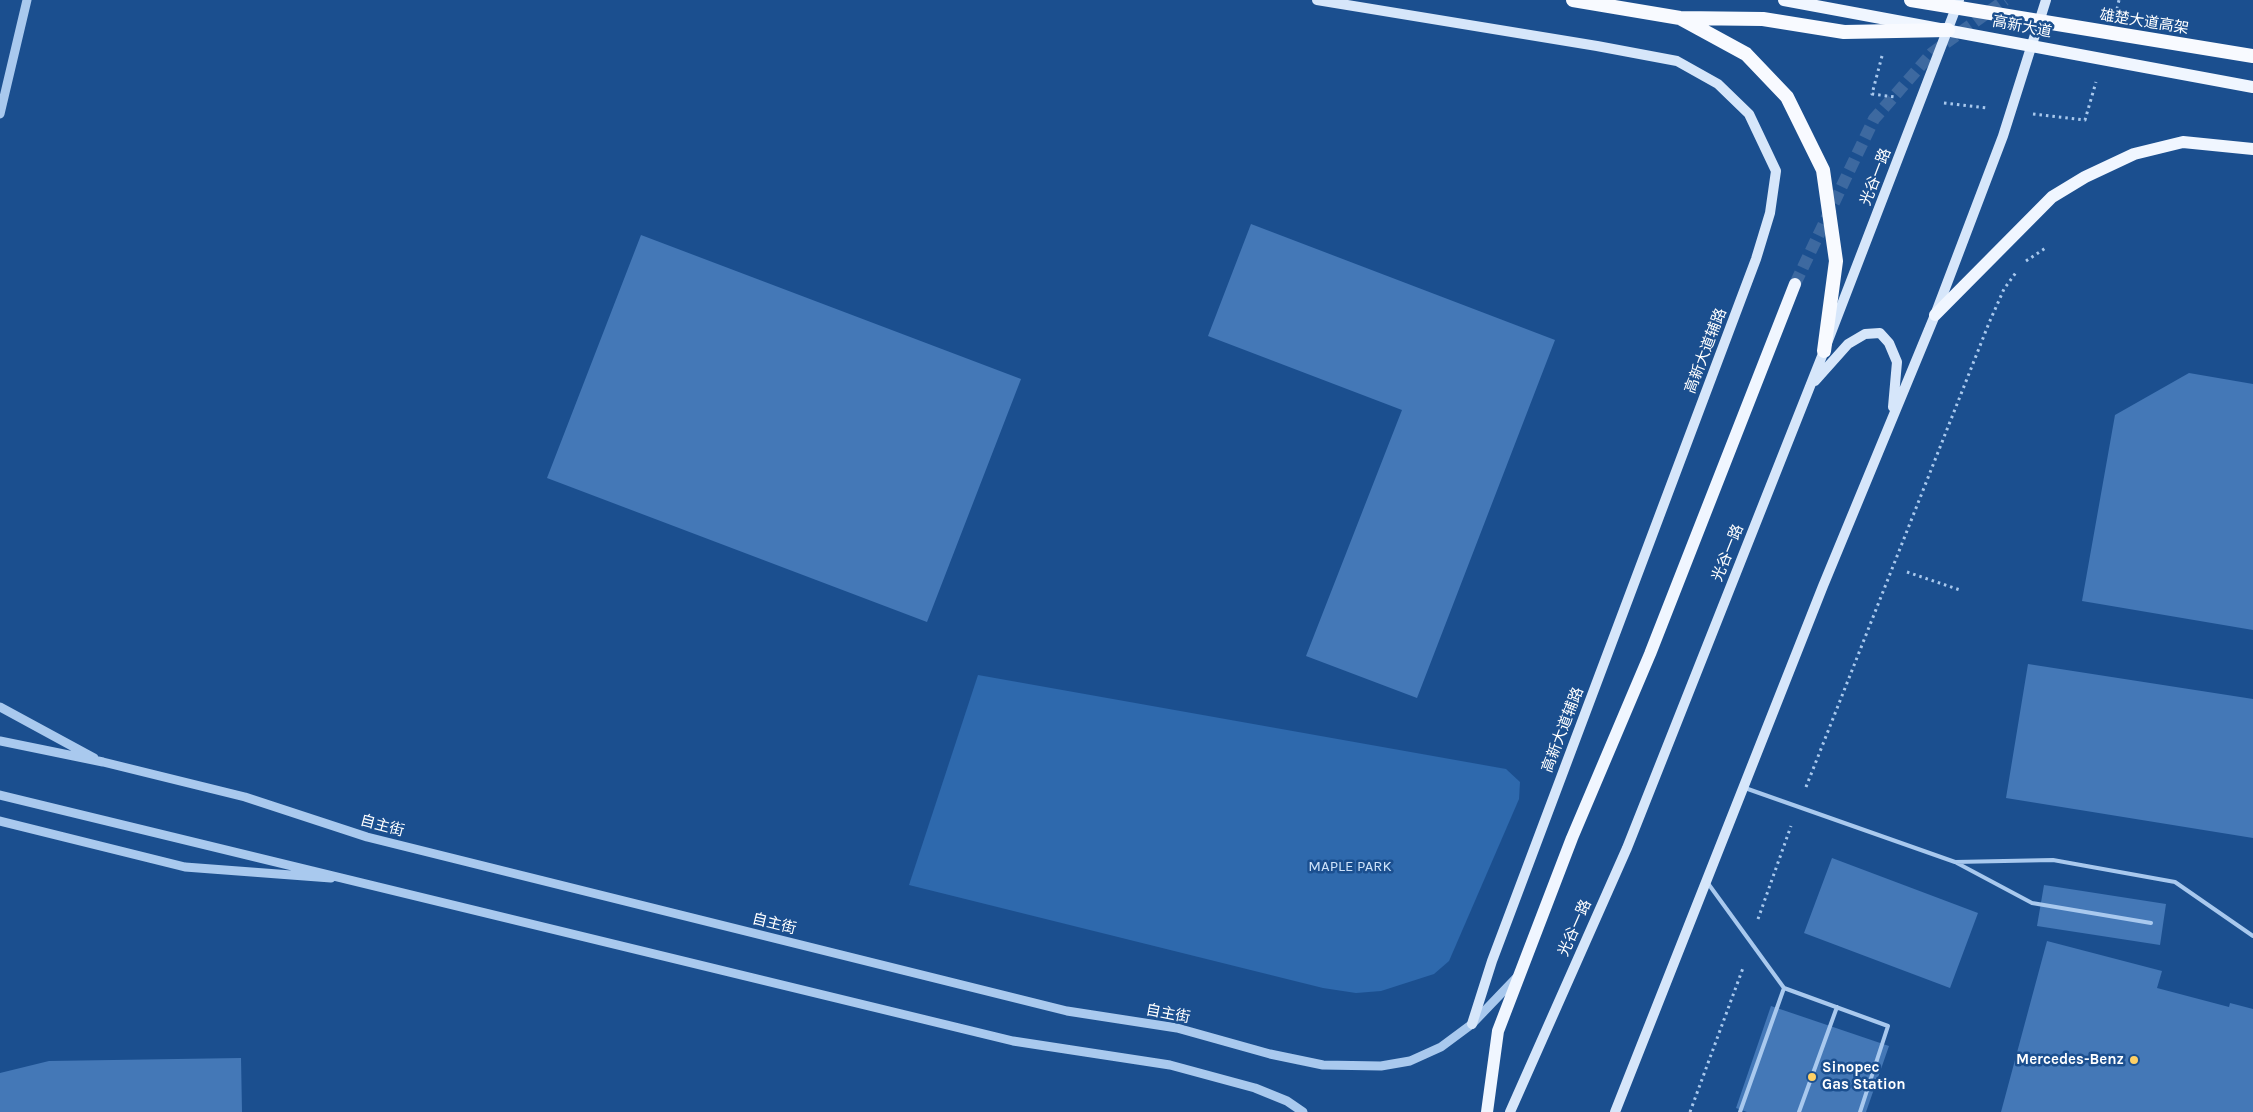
<!DOCTYPE html>
<html>
<head>
<meta charset="utf-8">
<style>
	body { margin:0 }
	canvas { display:block; background:#1b4f8f }
</style>
</head>
<body>
<canvas width="2253" height="1112"></canvas>
<script>
const ctx = document.querySelector('canvas').getContext('2d');
ctx.lineJoin = 'round';
function fill(path, color) { ctx.fillStyle = color; ctx.fill(path, 'evenodd'); }
const shape = rows => new Path2D(rows.map(r => 'M' + r).join(''));
function strokePath(path, color, width, dash) { ctx.strokeStyle = color; ctx.lineWidth = width; ctx.lineCap = dash ? 'butt' : 'round'; ctx.setLineDash(dash || []); ctx.stroke(path); }
function write(font, color, halo, rows, align = 'center') {
  ctx.font = font + ' Karla,"Noto Sans SC",sans-serif'; ctx.lineWidth = 5; ctx.setLineDash([]); ctx.textBaseline = 'middle'; ctx.strokeStyle = halo; ctx.fillStyle = color; for (const [text, x, y, turn = 0] of rows) {
    ctx.save(); ctx.translate(x, y); ctx.rotate((+turn || 0) * Math.PI / 180); ctx.textAlign = isNaN(turn) ? turn : align; if (halo) ctx.strokeText(text, 0, 0); ctx.fillText(text, 0, 0); ctx.restore();
  }
}
fill(shape([
	[978,675,1506,769,1520,782,1519,799,1449,961,1434,974,1381,991,1356,993,1323,988,909,885]
]), '#2e69ad');
fill(shape([
	[1251,224,1555,340,1417,698,1306,656,1402,410,1208,336],
	[641,235,1021,379,927,622,547,478],
	[2189,373,2253,384,2253,630,2082,601,2115,415],
	[2028,664,2253,699,2253,838,2006,798],
	[1832,858,1978,913,1950,988,1804,933],
	[2044,885,2166,904,2160,945,2037,926],
	[2047,941,2162,971,2157,988,2229,1007,2230,1003,2253,1009,2253,1112,2001,1112],
	[1771,1006,1889,1046,1866,1112,1747,1112,1736,1108],
	[241,1058,242,1112,0,1112,0,1073,49,1061]
]), '#4478b7');
strokePath(shape([
	[1795,284,1874,119,1932,53,2005,0]
]), '#3d69a0', 12, [12, 6]);
strokePath(shape([
	[2117,9,2119,0],
	[1882,56,1872,94,1895,97],
	[1944,103,1987,108],
	[2033,114,2085,120,2096,82],
	[2026,261,2047,247],
	[1907,572,1960,590],
	[1806,787,1989,323,2004,289,2017,271],
	[1758,919,1791,826],
	[1690,1112,1743,968]
]), '#a9c9ee', 3, [2.5, 4]);
strokePath(shape([
	[1745,788,1955,862,2053,860,2175,882,2253,936],
	[1957,863,2032,903,2151,923],
	[1707,882,1784,988,1888,1026,1860,1112],
	[1740,1112,1784,988],
	[1799,1112,1837,1007]
]), '#a9c9ee', 4);
strokePath(shape([
	[0,114,27,0],
	[0,707,94,758],
	[0,741,103,762,245,797,367,837,1067,1011,1177,1028,1270,1054,1323,1065,1381,1066,1410,1061,1441,1047,1472,1024,1516,978],
	[0,795,1013,1041,1170,1065,1255,1088,1287,1101,1303,1112],
	[0,821,185,867,331,878]
]), '#a9c9ee', 9);
strokePath(shape([
	[1317,0,1597,46,1677,61,1718,84,1749,114,1776,171,1770,213,1756,259,1492,961,1472,1024],
	[1815,381,1848,344,1865,334,1880,333,1889,343,1897,362,1893,407],
	[1510,1112,1627,848,1824,351,1959,0],
	[1615,1112,1823,586,1935,315,2003,136,2046,0]
]), '#d6e6fa', 10);
strokePath(shape([
	[1784,0,2253,87],
	[1935,315,2052,197,2085,177,2134,154,2183,142,2253,149],
	[1487,1112,1498,1031,1572,838,1650,654,1795,284]
]), '#f0f6ff', 12);
strokePath(shape([
	[1573,0,1680,18,1763,19,1844,32,1948,30],
	[1680,18,1746,54,1787,97,1823,170,1836,261,1824,351]
]), '#f8faff', 14);
strokePath(shape([
	[1911,0,2253,56]
]), '#f8faff', 14);
for (const [x, y, r, color] of [
	[2134,1060,5,"#ffd166"],
	[1812,1077,5,"#ffd166"]
]) { const dot = new Path2D(); dot.arc(x, y, r, 0, 2 * Math.PI); ctx.fillStyle = color; ctx.fill(dot); strokePath(dot, '#1b4f8f', 2); }
write('15px', '#fff', '#1b4f8f', [
	["雄楚大道高架",2144,22,9],
	["高新大道",2022,27,11],
	["光谷一路",1876,177,-69],
	["高新大道辅路",1706,351,-69],
	["光谷一路",1728,553,-68],
	["高新大道辅路",1563,730,-69],
	["自主街",382,826,15],
	["自主街",774,924,14],
	["光谷一路",1575,928,-66],
	["自主街",1168,1014,11]
]);
write('15px', '#cfe3fa', '#1b4f8f', [
	["MAPLE PARK",1350,867]
]);
write('bold 15px', '#fff', '#1b4f8f', [
	["Mercedes-Benz",2124,1060],
	["Sinopec",1822,1068,"left"],
	["Gas Station",1822,1085,"left"]
], 'right');
</script>
</body>
</html>
